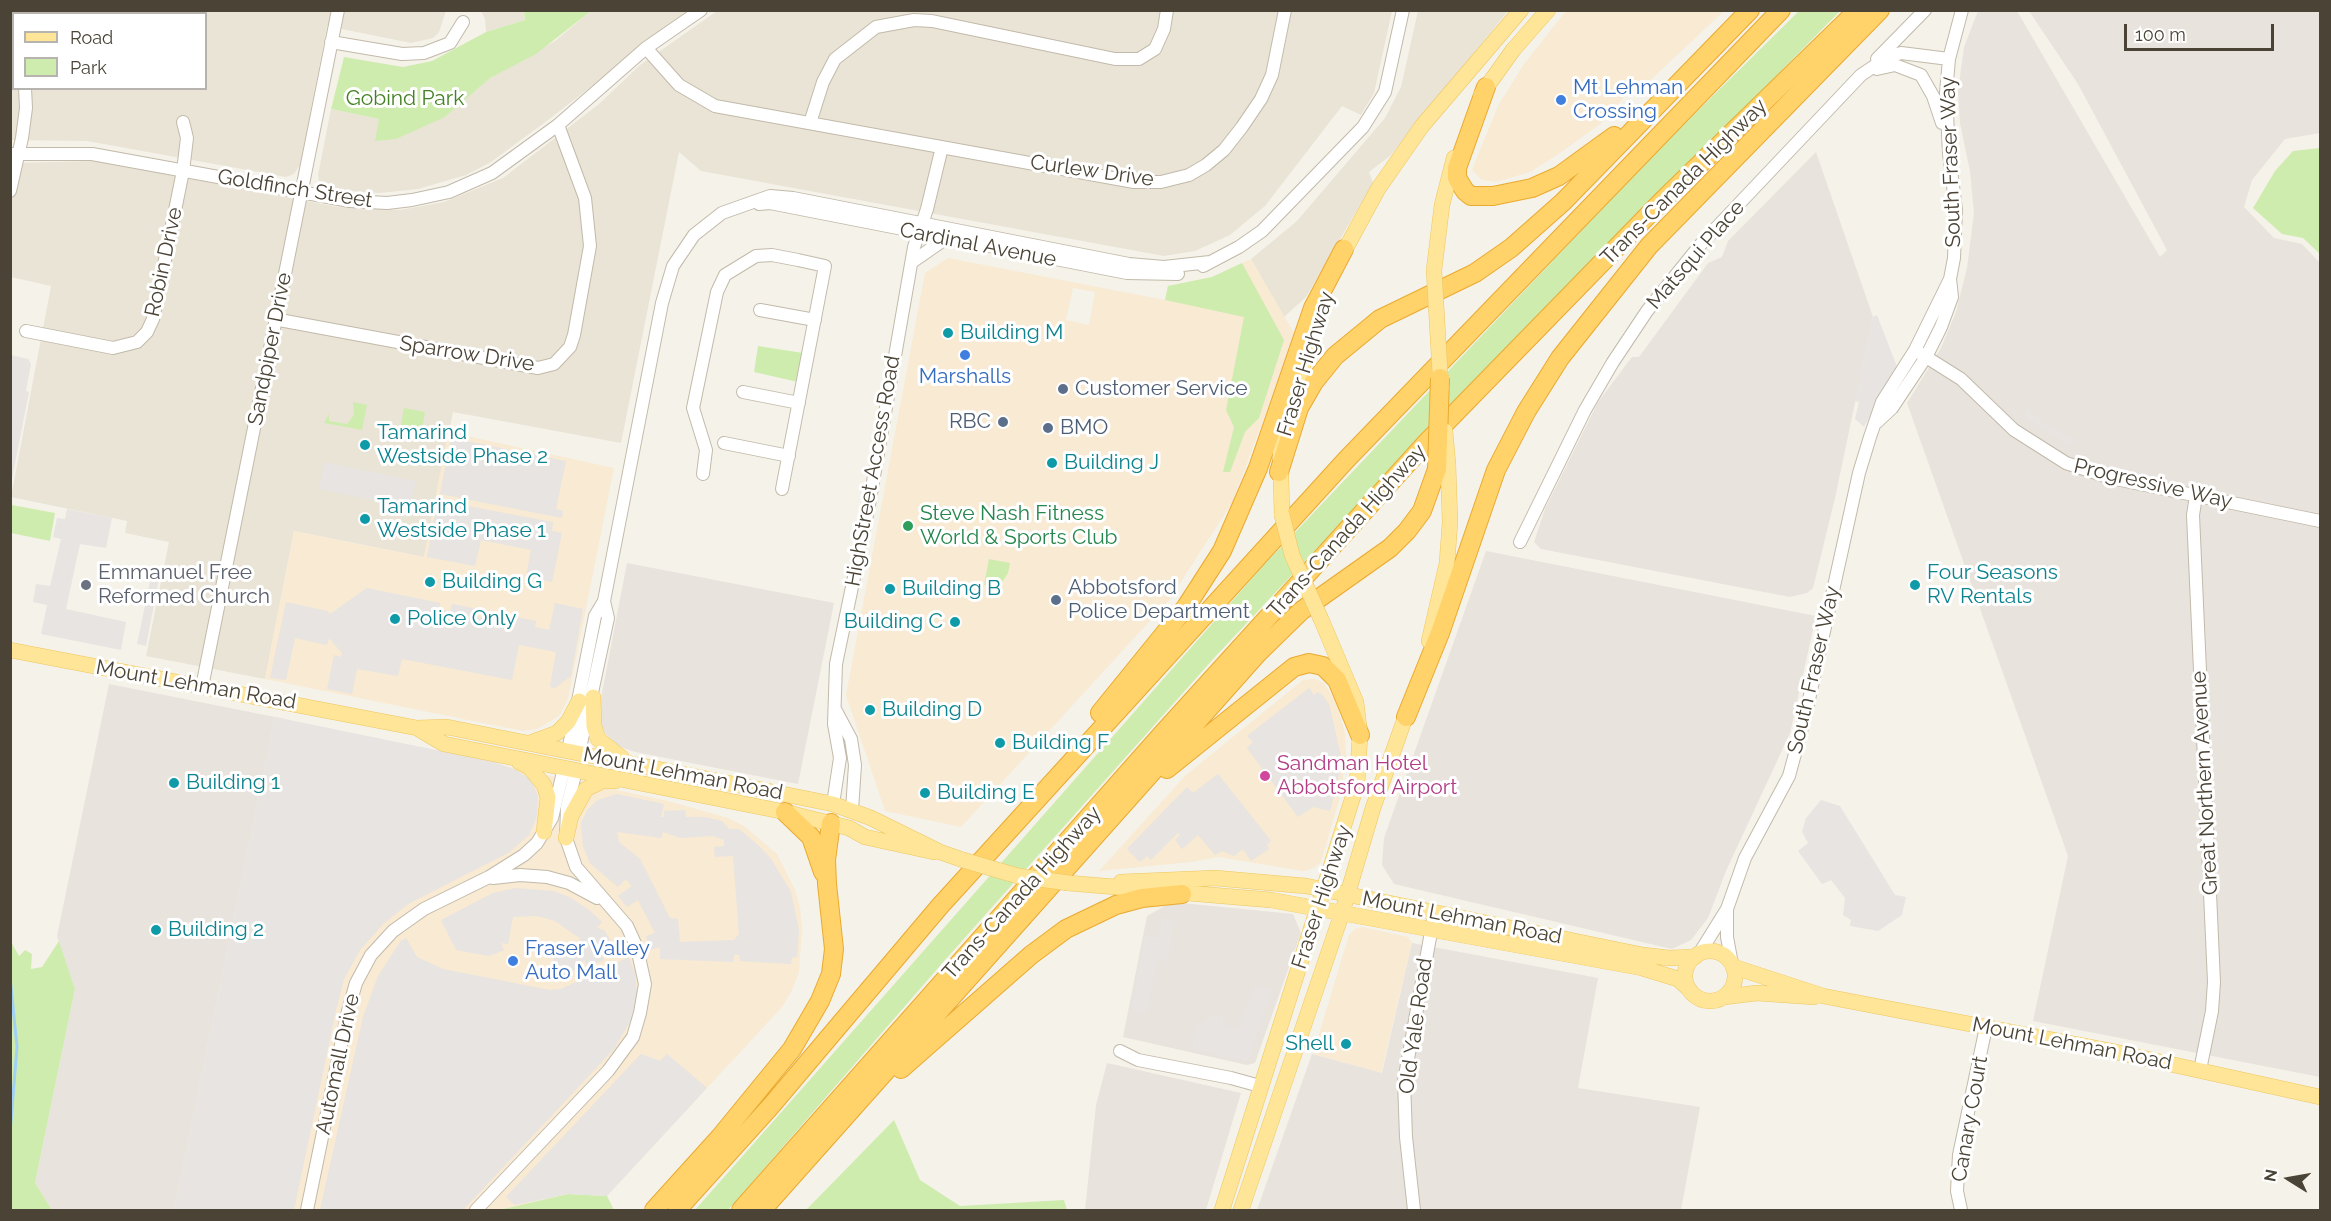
<!DOCTYPE html>
<html>
<head>
<meta charset="utf-8">
<style>
	body { margin:0 }
	#map { position:relative; width:2331px; height:1221px; overflow:hidden; background:#f5f2e9; font-family:Raleway,sans-serif }
	canvas { display:block }
	.frame { position:absolute; inset:0; border:12px solid #4a4336; pointer-events:none }
	.legend { position:absolute; left:12px; top:12px; width:195px; height:78px; box-sizing:border-box; background:#fff; border:2px solid #b7b4af; margin:0; padding:8px 10px; list-style:none; font-size:18px; color:#4a4336 }
	.legend li { display:flex; align-items:center; gap:12px; height:30px }
	.legend b { width:30px; border:2px solid #b7b4af }
	.north { position:absolute; left:2259px; top:1149px; width:60px; height:60px; -webkit-text-stroke:4px #fff; paint-order:stroke; rotate:281deg; font-size:16px; font-weight:700; line-height:24px; text-align:center; color:#4a4336 }
	.north::after { content:''; display:block; margin:auto; width:21px; height:27px; background:#4a4336; clip-path:polygon(50% 0,100% 100%,50% 72%,0 100%) }
	.scale { position:absolute; left:2124px; top:24px; width:150px; height:27px; box-sizing:border-box; border:3px solid #4a4336; border-top:0; padding-left:8px; font-size:18px; line-height:21px; white-space:nowrap; color:#4a4336; -webkit-text-stroke:4px #fff; paint-order:stroke }
</style>
</head>
<body>
<div id="map">
<canvas width="2331" height="1221"></canvas>
<div class="frame"></div>
<ul class="legend">
<li><b style="height:8px;background:#ffe598"></b>Road</li>
<li><b style="height:16px;background:#cfecaf"></b>Park</li>
</ul>
<div class="north">N</div>
<div class="scale">100 m</div>
</div>
<script>
const ctx = document.querySelector('canvas').getContext('2d');
ctx.lineJoin = 'round';
function fill(path, color) { ctx.fillStyle = color; ctx.fill(path, 'evenodd'); }
const shape = rows => new Path2D(rows.map(r => 'M' + r).join(''));
function strokePath(path, color, width, dash) { ctx.strokeStyle = color; ctx.lineWidth = width; ctx.lineCap = dash ? 'butt' : 'round'; ctx.setLineDash(dash || []); ctx.stroke(path); }
function write(font, color, halo, rows, align = 'center') {
  ctx.font = font + ' Raleway,sans-serif'; ctx.lineWidth = 6; ctx.setLineDash([]); ctx.textBaseline = 'middle'; ctx.strokeStyle = halo; ctx.fillStyle = color; for (const [text, x, y, turn = 0] of rows) {
    ctx.save(); ctx.translate(x, y); ctx.rotate((+turn || 0) * Math.PI / 180); ctx.textAlign = isNaN(turn) ? turn : align; if (halo) ctx.strokeText(text, 0, 0); ctx.fillText(text, 0, 0); ctx.restore();
  }
}
fill(shape([
	[182,11,446,11,439,32,433,38,411,43,327,26,300,165,294,174,286,177,87,141,11,140,10,17,14,17,14,88,206,88,206,14,181,13],
	[481,11,524,11,525,20,486,32,485,19],
	[591,11,689,11,544,123,491,162,466,175,418,189,380,193,333,190,319,181,318,175,331,109,379,119,445,117,488,79,555,41],
	[717,11,1392,11,1374,93,1361,115,1342,106,1265,206,1230,235,1195,251,1164,256,701,171,679,152,621,443,453,412,424,557,294,531,265,679,146,656,169,542,125,533,127,521,11,497,51,286,11,277,10,163,97,161,338,207,400,210,444,202,503,178,599,104,640,65],
	[1418,11,1508,11,1391,155,1369,172,1373,183,1306,297,1284,317,1251,259,1297,221,1385,118,1401,87]
]), '#eae4d6');
fill(shape([
	[1566,11,1724,11,1643,87,1626,95,1600,124,1560,153,1530,172,1496,182,1482,180,1472,170,1498,106,1524,64],
	[948,258,1165,300,1168,286,1212,277,1251,259,1295,335,1232,503,1169,600,961,827,885,811,846,695,925,273],
	[1073,288,1095,292,1089,325,1066,320],
	[448,432,614,468,568,699,559,716,537,729,523,731,265,679,294,531,424,557],
	[1314,679,1323,682,1336,702,1345,733,1346,756,1340,797,1321,862,1314,868,1303,871,1219,857,1191,862,1099,871,1186,775,1303,680],
	[275,717,668,801,728,818,744,826,777,854,795,890,800,907,802,928,799,972,792,990,782,1007,607,1196,568,1194,499,1210,174,1210],
	[1362,927,1408,937,1412,943,1381,1073,1313,1054,1349,935,1355,929]
]), '#f8ead3');
fill(shape([
	[1978,11,2017,11,2160,257,2167,250,2078,84,2029,11,2320,11,2320,133,2285,139,2252,180,2244,207,2274,238,2302,244,2320,263,2320,1077,2033,1021,2068,856,1907,403,1941,348,1956,312,1967,268,1974,213,1970,171,1960,123,1958,92,1964,47],
	[1816,152,1873,317,1835,498,1813,588,1807,593,1790,597,1541,549,1534,542,1545,509,1598,402,1632,357,1639,357,1708,263,1722,257,1728,241],
	[1486,551,1816,616,1790,733,1726,871,1708,918,1691,940,1672,949,1394,884,1382,865,1384,838],
	[627,563,834,603,798,784,635,752,618,746,605,733,600,723,601,698],
	[109,684,275,717,174,1210,52,1210,35,1183,75,989,57,936],
	[1172,902,1293,914,1301,933,1255,1063,1247,1065,1123,1037,1147,916],
	[1412,943,1598,978,1578,1088,1700,1107,1681,1210,1257,1210,1312,1054,1382,1073],
	[1107,1063,1241,1093,1206,1210,1085,1210,1096,1105]
]), '#e8e3dd');
fill(shape([
	[524,11,591,11,536,54,490,78,445,117,396,139,375,141,379,119,331,109,344,57,403,67,432,61,486,32,525,20],
	[1799,11,1840,11,1427,431,1214,658,945,960,728,1210,695,1210,1263,566,1657,151],
	[2320,148,2320,254,2303,238,2282,234,2253,208,2275,171,2293,151],
	[1242,263,1284,340,1259,418,1245,432,1230,472,1223,472,1234,427,1226,410,1244,317,1165,300,1168,286,1212,277],
	[758,346,803,353,798,382,754,372],
	[353,402,367,405,362,430,324,423,329,414,329,421,347,424,354,415],
	[404,408,425,412,422,429,428,430,426,441,399,436],
	[12,505,55,513,50,541,11,533],
	[989,559,1010,563,1008,573,998,588,984,585],
	[59,941,75,989,35,1183,52,1210,11,1210,11,942,19,956,25,950,32,954,31,969,42,967],
	[894,1120,920,1180,960,1206,1064,1200,1067,1210,806,1210],
	[568,1194,607,1196,614,1210,499,1210]
]), '#cfecaf');
fill(shape([
	[1877,315,1897,367,1864,427,1855,419,1859,402,1855,401,1873,317],
	[11,355,28,359,31,364,26,391,29,392,11,484],
	[2028,409,2044,423,2075,440,2071,447,2029,420,2024,414],
	[451,438,566,461,556,509,563,511,562,518,440,494],
	[324,462,416,481,410,508,319,489],
	[446,502,553,522,552,531,562,533,552,582,526,577,531,550,481,540,475,566,427,557,436,508,444,509],
	[67,509,112,518,106,548,80,544,66,609,126,622,121,650,41,634,47,605,33,602,36,584,50,586,61,539,53,537,57,518,65,519],
	[153,567,161,568,146,646,137,644],
	[367,588,440,603,439,609,450,612,452,604,477,609,476,617,504,622,506,615,536,621,535,627,549,630,555,603,583,609,571,676,555,688,550,687,556,652,519,645,512,680,402,659,398,676,357,669,352,694,327,689,334,655,341,657,342,653,329,638,327,645,295,638,286,680,270,678,286,602,327,611,330,614],
	[1309,688,1314,695,1318,692,1323,696,1329,704,1341,756,1339,776,1330,811,1313,807,1298,817,1247,748,1253,742,1247,736],
	[275,717,494,762,516,770,531,780,538,796,537,816,529,835,508,853,408,904,383,924,360,950,344,979,336,1010,294,1210,174,1210],
	[1218,774,1271,841,1267,845,1269,849,1251,861,1243,849,1234,856,1222,851,1215,855,1198,835,1182,849,1175,840,1180,835,1178,833,1151,860,1147,856,1140,862,1127,849,1187,787,1193,793],
	[617,794,664,804,661,817,664,817,664,811,685,810,686,817,705,817,722,821,729,829,739,829,758,845,771,859,791,892,799,930,797,957,792,958,791,964,740,961,739,955,734,955,733,962,660,959,660,947,650,950,646,936,655,933,638,900,627,907,618,896,632,886,626,879,618,887,590,863,583,846,581,823,588,809,598,800],
	[617,832,661,838,663,832,681,838,712,836,724,840,724,846,714,847,715,857,733,856,739,934,734,940,680,942,678,919,670,918,640,859,619,842],
	[1821,800,1840,806,1895,895,1906,897,1902,915,1878,931,1850,926,1851,920,1843,915,1845,898,1831,880,1822,884,1798,851,1808,843,1802,832,1806,818],
	[515,888,554,891,571,898,589,910,602,922,597,928,604,930,613,945,600,951,604,960,588,967,584,960,569,976,550,975,556,948,565,949,581,939,555,921,537,916,513,917,508,944,501,943,504,950,489,956,456,950,441,920,493,893],
	[1162,918,1173,919,1168,961,1157,959,1147,1014,1131,1011,1145,936,1158,938],
	[406,938,417,957,443,969,550,990,561,989,629,957,635,974,637,995,631,1020,614,1049,463,1210,320,1210,363,1017,378,976,400,942],
	[1257,985,1272,989,1248,1061,1192,1050,1196,1027,1218,1012,1227,1026,1240,1028,1253,989],
	[641,1054,660,1061,667,1054,707,1088,607,1196,568,1194,515,1205,506,1197]
]), '#e7e4e1');
strokePath(shape([
	[10,977,17,1047,10,1133]
]), '#a1d1f6', 3);
const minor = shape([
	[331,42,402,54,424,53,450,43,463,22],
	[646,48,679,85,715,106,1134,182,1161,182,1189,175,1206,165,1224,150,1242,127,1261,99,1272,75,1285,10],
	[1877,59,1925,10],
	[1877,69,1895,65,1921,75,1933,96,1942,123],
	[810,123,823,82,835,59,876,27,914,20,932,21,1115,59,1139,59,1155,49,1164,29,1167,10],
	[10,154,92,154,350,201,387,203,412,200,449,192,492,173,558,125,646,48,701,10],
	[10,191,22,138,26,108,25,88],
	[759,204,770,203,1127,273,1178,274],
	[912,262,945,239],
	[1203,266,1239,247,1262,231,1363,127,1385,92,1403,10],
	[760,310,815,320],
	[274,319,538,368,554,364,570,347,574,335,590,246,585,198,558,125],
	[26,331,113,348,137,342,147,332,153,319,183,171,187,138,183,122],
	[1915,350,1961,379,2014,430,2066,463,2111,478,2320,521],
	[743,392,799,403],
	[1877,422,1892,408,1926,357,1941,327,1952,297,1950,279,1954,258,1956,210,1949,154,1946,93,1949,59,1962,10],
	[724,443,789,456],
	[703,474,706,450,693,408,717,292,725,275,756,256,772,255,798,260,825,266,782,489],
	[2196,496,2193,515,2214,982,2212,1011,2200,1070],
	[1520,542,1585,410,1613,362,1647,311,1701,244,1861,75,1888,57,1901,53,1949,59],
	[202,687,338,10],
	[835,709,851,739,855,765,852,810],
	[568,751,595,616,604,601,662,303,673,266,694,235,722,213,770,196,793,198,1129,264,1164,267,1210,262],
	[579,753,608,618,604,601],
	[833,804,840,758,834,724,836,664,869,505,914,247,927,209,942,147],
	[493,878,520,875,547,877,569,883,597,898],
	[1727,910,1727,937,1732,964],
	[1699,954,1727,909,1745,858,1789,776,1806,713,1859,473,1870,437,1882,402,1915,350,1950,279],
	[1120,1051,1138,1060,1231,1078,1260,1086],
	[307,1210,348,1011,356,983,371,955,393,931,424,909,489,877,524,855,537,843,552,818,564,768],
	[476,1210,608,1071,633,1037,640,1013,645,984,637,948,627,926,576,867,566,838,567,808,576,770],
	[1414,1210,1406,1137,1404,1081,1433,921],
	[1961,1210,1957,1191,1959,1155,1986,1027]
]);
const major = shape([
	[1481,95,1513,50,1548,10],
	[1340,259,1378,189,1422,126,1521,10],
	[1434,270,1442,205,1454,158],
	[1282,515,1280,444,1284,421,1309,347],
	[1429,641,1447,563,1450,522,1448,464],
	[10,650,417,728,447,727,833,804,871,818,940,852,963,860],
	[593,697,594,726,598,739,622,758],
	[417,728,444,744,785,812,849,828,865,837,934,852],
	[532,742,557,733,568,722,579,701],
	[519,762,529,767,544,785,548,797,544,832],
	[566,838,571,816,586,789,602,781,615,781],
	[1121,882,1215,878,1306,886,1643,955,1669,958,1695,957],
	[1068,883,1271,900,1642,968,1678,979,1689,989],
	'1685 976a25 25 0 1 1 50 0a25 25 0 1 1-50 0Z',
	[1734,967,1823,996,2111,1051,2320,1097],
	[1724,997,1757,993,1814,997],
	[1222,1210,1357,784,1360,735,1356,702,1321,619],
	[1241,1210,1342,913,1373,808,1409,707]
]);
const highway = shape([
	[1486,87,1457,168,1457,178,1465,191,1471,196,1493,196,1532,188,1559,176,1614,136],
	[1279,472,1299,408,1314,382,1335,356,1380,319,1475,273,1511,248,1563,202,1750,10],
	[1100,713,1186,607,1222,551,1258,468,1313,308,1344,249],
	[1406,717,1440,633,1496,470,1526,412,1560,358,1649,246,1880,10],
	[1167,769,1294,667,1309,663,1323,666,1337,680,1360,735],
	[785,812,811,837,823,872],
	[901,1069,1031,955,1066,929,1116,905,1142,898,1182,894],
	[654,1210,720,1137,792,1049,820,1001,831,974,834,949,827,884,826,860,831,823],
	[677,1210,770,1107,940,906,1346,460,1781,10],
	[741,1210,1163,733,1426,443,1661,202,1858,10],
	[762,1210,1258,653,1301,611,1390,548,1407,531,1422,511,1437,469]
]);
strokePath(minor, '#c2baaa', 14);
strokePath(major, '#edc75f', 16);
strokePath(highway, '#eaaa2f', 20);
strokePath(minor, '#fff', 12);
strokePath(major, '#ffe598', 15);
strokePath(highway, '#ffd26a', 18);
const majorBridge = shape([
	[1434,270,1441,389],
	[1445,431,1448,464],
	[1282,515,1292,555,1321,619],
	[963,860,1018,876,1068,883]
]);
const highwayBridge = shape([
	[1437,469,1440,378]
]);
strokePath(majorBridge, '#edc75f', 16, []);
strokePath(highwayBridge, '#eaaa2f', 20, []);
strokePath(majorBridge, '#ffe598', 15);
strokePath(highwayBridge, '#ffd26a', 18);
for (const [x, y, r, color] of [
	[1561,100,6,"#3f7fe0"],
	[948,333,6,"#0f9aa8"],
	[965,355,6,"#3f7fe0"],
	[1063,389,6,"#5c6f8a"],
	[1003,422,6,"#5c6f8a"],
	[1048,428,6,"#5c6f8a"],
	[365,445,6,"#0f9aa8"],
	[1052,463,6,"#0f9aa8"],
	[365,519,6,"#0f9aa8"],
	[908,526,6,"#2e9e5b"],
	[430,582,6,"#0f9aa8"],
	[86,585,6,"#6b7280"],
	[1915,585,6,"#0f9aa8"],
	[890,589,6,"#0f9aa8"],
	[1056,600,6,"#5c6f8a"],
	[395,619,6,"#0f9aa8"],
	[955,622,6,"#0f9aa8"],
	[870,710,6,"#0f9aa8"],
	[1000,743,6,"#0f9aa8"],
	[1265,776,6,"#d1479c"],
	[174,783,6,"#0f9aa8"],
	[925,793,6,"#0f9aa8"],
	[156,930,6,"#0f9aa8"],
	[513,961,6,"#3f7fe0"],
	[1346,1044,6,"#0f9aa8"]
]) { const dot = new Path2D(); dot.arc(x, y, r, 0, 2 * Math.PI); ctx.fillStyle = color; ctx.fill(dot); strokePath(dot, '#fff', 2); }
write('21px', '#366cbe', '#fff', [
	["Mt Lehman",1573,88],
	["Crossing",1573,112],
	["Marshalls",965,377,"center"],
	["Fraser Valley",525,949],
	["Auto Mall",525,973]
], 'left');
write('21px', '#448124', '#fff', [
	["Gobind Park",405,99]
]);
write('21px', '#4a4336', '#fff', [
	["South Fraser Way",1951,162,-92],
	["Curlew Drive",1092,171,8],
	["Trans-Canada Highway",1684,182,-45],
	["Goldfinch Street",295,189,9],
	["Cardinal Avenue",978,245,11],
	["Matsqui Place",1696,255,-49],
	["Robin Drive",164,262,-78],
	["Sandpiper Drive",270,349,-79],
	["Sparrow Drive",467,354,9],
	["Fraser Highway",1306,364,-73],
	["HighStreet Access Road",873,471,-80],
	["Progressive Way",2153,484,13],
	["Trans-Canada Highway",1347,531,-48],
	["South Fraser Way",1814,670,-77],
	["Mount Lehman Road",196,685,10],
	["Mount Lehman Road",683,774,11],
	["Great Northern Avenue",2205,783,-93],
	["Trans-Canada Highway",1022,893,-48],
	["Fraser Highway",1322,897,-72],
	["Mount Lehman Road",1462,918,11],
	["Old Yale Road",1416,1026,-82],
	["Mount Lehman Road",2072,1044,11],
	["Automall Drive",338,1064,-78],
	["Canary Court",1970,1119,-80]
]);
write('21px', '#0d838f', '#fff', [
	["Building M",960,333],
	["Tamarind",377,433],
	["Westside Phase 2",377,457],
	["Building J",1064,463],
	["Tamarind",377,507],
	["Westside Phase 1",377,531],
	["Four Seasons",1927,573],
	["RV Rentals",1927,597],
	["Building G",442,582],
	["Building B",902,589],
	["Police Only",407,619],
	["Building C",943,622,"right"],
	["Building D",882,710],
	["Building F",1012,743],
	["Building 1",186,783],
	["Building E",937,793],
	["Building 2",168,930],
	["Shell",1334,1044,"right"]
], 'left');
write('21px', '#4e5e75', '#fff', [
	["Customer Service",1075,389],
	["RBC",991,422,"right"],
	["BMO",1060,428],
	["Abbotsford",1068,588],
	["Police Department",1068,612]
], 'left');
write('21px', '#27864d', '#fff', [
	["Steve Nash Fitness",920,514],
	["World & Sports Club",920,538]
], 'left');
write('21px', '#5b616d', '#fff', [
	["Emmanuel Free",98,573],
	["Reformed Church",98,597]
], 'left');
write('21px', '#b23c85', '#fff', [
	["Sandman Hotel",1277,764],
	["Abbotsford Airport",1277,788]
], 'left');
</script>
</body>
</html>
